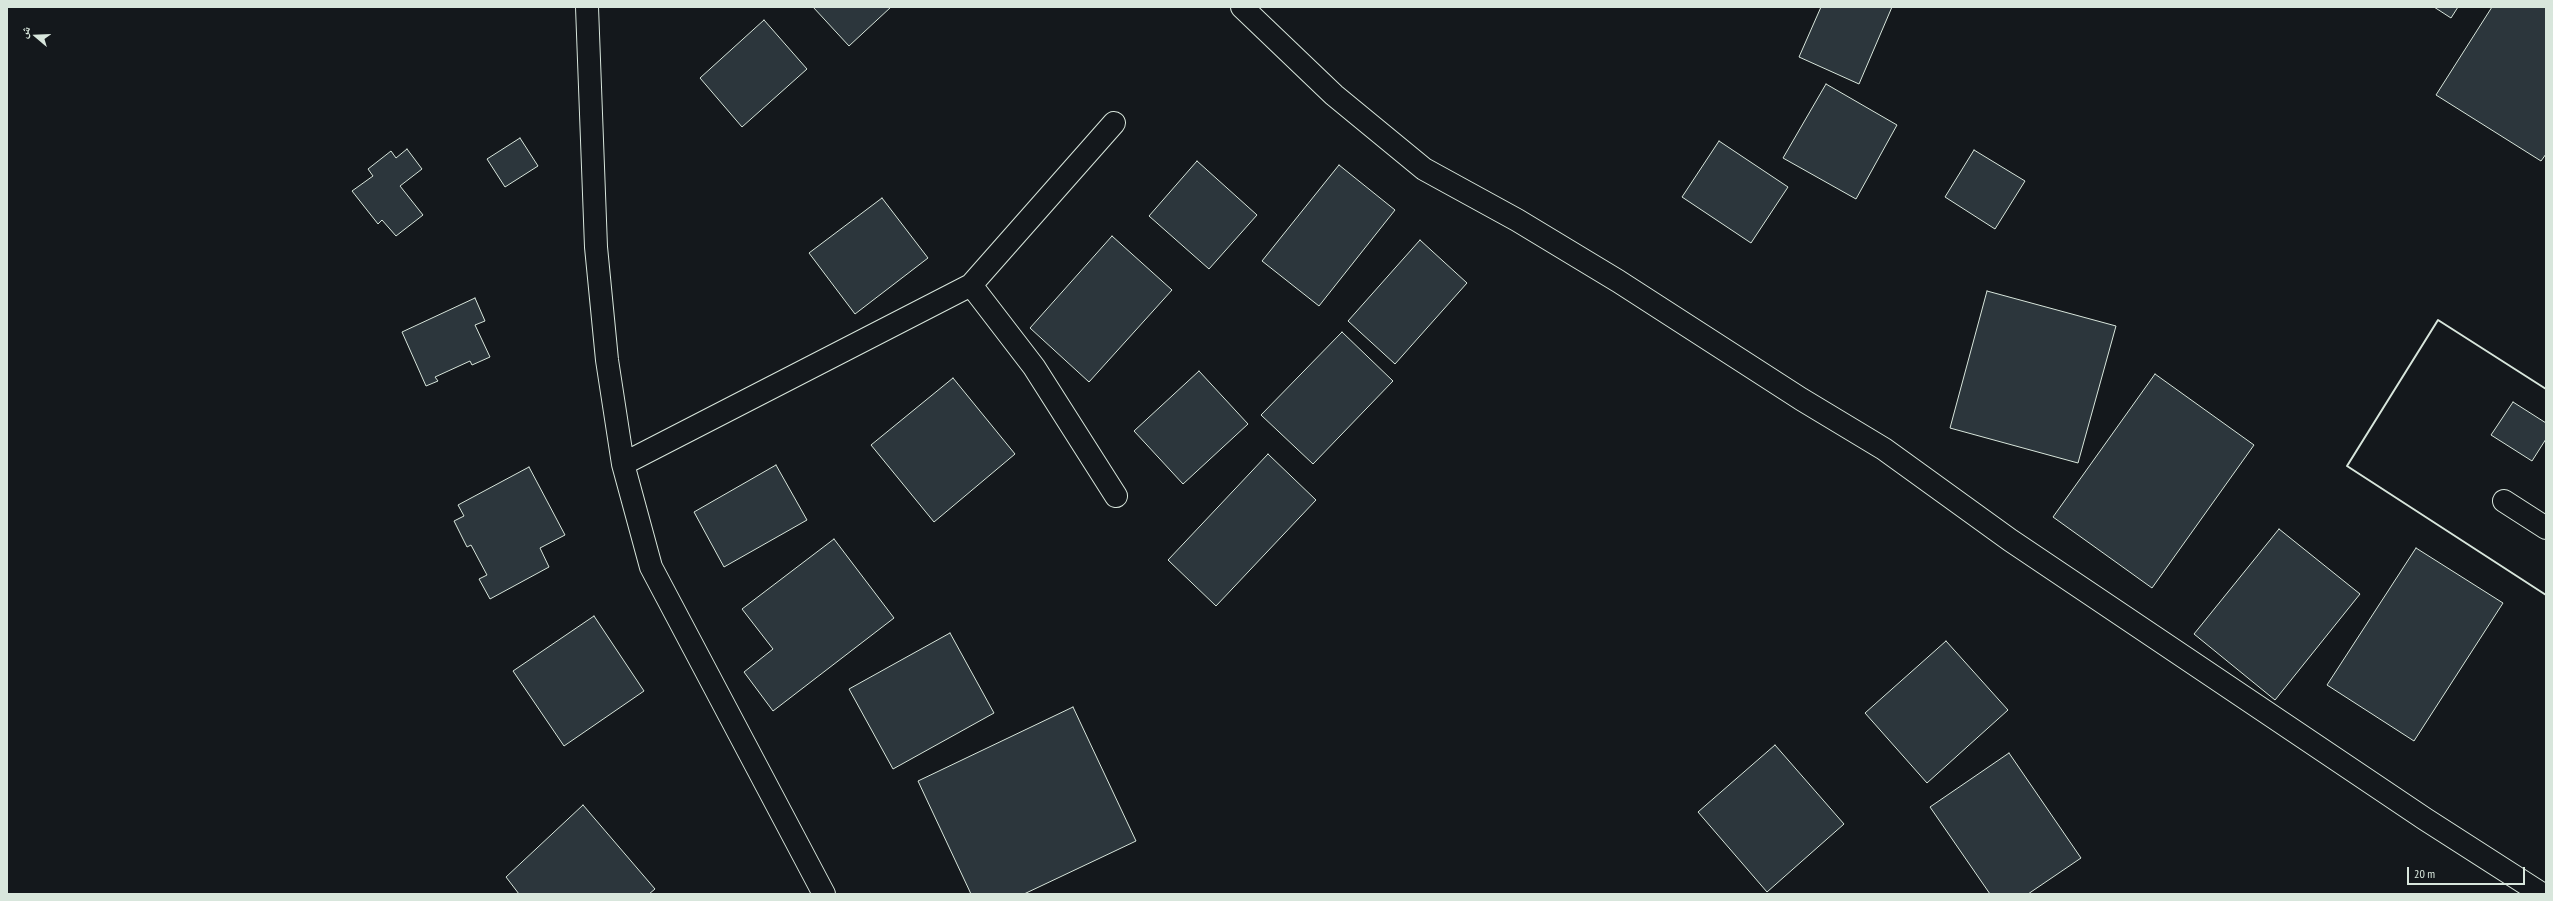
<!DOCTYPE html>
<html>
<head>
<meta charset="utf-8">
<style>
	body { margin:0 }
	#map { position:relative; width:2553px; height:901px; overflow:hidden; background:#14181c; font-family:"PT Sans Narrow","Noto Naskh Arabic",sans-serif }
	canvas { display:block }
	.frame { position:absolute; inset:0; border:8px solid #d8e6dc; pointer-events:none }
	.north { position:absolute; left:16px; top:16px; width:40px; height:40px; -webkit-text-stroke:3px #14181c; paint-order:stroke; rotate:289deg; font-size:11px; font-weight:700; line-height:16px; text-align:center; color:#d8e6dc }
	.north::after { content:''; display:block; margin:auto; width:14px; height:18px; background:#d8e6dc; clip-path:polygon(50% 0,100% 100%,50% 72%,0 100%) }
	.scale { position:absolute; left:2407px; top:867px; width:118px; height:18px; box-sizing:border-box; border:2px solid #d8e6dc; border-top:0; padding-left:5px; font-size:12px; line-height:14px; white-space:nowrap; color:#d8e6dc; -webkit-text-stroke:3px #14181c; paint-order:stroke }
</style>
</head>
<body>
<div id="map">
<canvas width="2553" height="901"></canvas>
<div class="frame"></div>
<div class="north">ش</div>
<div class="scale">20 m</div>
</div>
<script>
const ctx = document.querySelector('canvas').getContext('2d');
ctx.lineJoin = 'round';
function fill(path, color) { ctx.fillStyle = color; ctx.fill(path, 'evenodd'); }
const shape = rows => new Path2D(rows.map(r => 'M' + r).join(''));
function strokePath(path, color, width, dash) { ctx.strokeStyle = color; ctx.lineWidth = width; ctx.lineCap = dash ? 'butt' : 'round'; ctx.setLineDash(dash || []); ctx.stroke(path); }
const building = shape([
	[813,7,891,7,849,46,813,7],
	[1821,7,1892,7,1859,84,1799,57,1821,7],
	[2434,7,2458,7,2451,18,2434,7],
	[2492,7,2546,7,2546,154,2541,161,2436,95,2492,7],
	[764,20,807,69,742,127,700,78,764,20],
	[1826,84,1897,125,1856,199,1783,158,1826,84],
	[520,138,538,166,505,187,487,159,520,138],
	[1719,141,1788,187,1751,243,1682,197,1719,141],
	[407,149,422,169,400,186,423,215,396,236,382,220,378,224,352,191,373,176,368,169,391,151,396,158,407,149],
	[1974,150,2025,181,1995,229,1945,197,1974,150],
	[1197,161,1257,215,1209,269,1149,216,1197,161],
	[1339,165,1395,210,1319,306,1262,261,1339,165],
	[882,198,928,258,855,314,809,253,882,198],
	[1112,236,1172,290,1089,382,1030,328,1112,236],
	[1420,240,1467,283,1395,364,1348,321,1420,240],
	[1987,291,2116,326,2078,463,1950,428,1987,291],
	[475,298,485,321,475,325,490,357,472,365,470,361,435,377,438,381,426,386,402,332,475,298],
	[1342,332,1393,381,1313,464,1261,415,1342,332],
	[1199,371,1248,424,1183,484,1134,431,1199,371],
	[2155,374,2254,445,2152,588,2053,517,2155,374],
	[953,378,1015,454,934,522,871,445,953,378],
	[2513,402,2546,423,2546,439,2532,461,2491,435,2513,402],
	[1268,454,1316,500,1216,606,1168,560,1268,454],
	[776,465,807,520,724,567,694,512,776,465],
	[529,467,565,535,540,548,549,567,490,599,479,579,487,575,471,545,467,547,454,521,464,516,458,505,529,467],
	[2279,529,2360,594,2275,700,2194,634,2279,529],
	[834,539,894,618,773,711,744,672,773,649,742,609,834,539],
	[2416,548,2503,603,2414,741,2327,685,2416,548],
	[594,616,644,691,564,746,513,671,594,616],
	[950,633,994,713,893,769,849,689,950,633],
	[1946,641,2008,710,1927,783,1865,713,1946,641],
	[1073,707,1136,841,1024,894,971,894,918,781,1073,707],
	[1775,745,1844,824,1767,892,1698,812,1775,745],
	[2009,753,2081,858,2028,894,1990,894,1930,807,2009,753],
	[583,805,655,889,649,894,519,894,506,877,583,805]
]);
fill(building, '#2c363c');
strokePath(building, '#d8e6dc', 1);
const minor = shape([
	[587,7,596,247,607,360,623,464,651,567,824,894],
	[1242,7,1334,95,1424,169,1517,220,1618,281,1801,399,1884,449,2010,540,2425,819,2542,894],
	[971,285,1034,367,1116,496],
	[623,464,971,285,1114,123],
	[2504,501,2546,528]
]);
strokePath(minor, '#d8e6dc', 24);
strokePath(minor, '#14181c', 22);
strokePath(shape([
	[2546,389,2438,320,2347,466,2546,595]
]), '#d8e6dc', 2);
</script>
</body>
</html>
